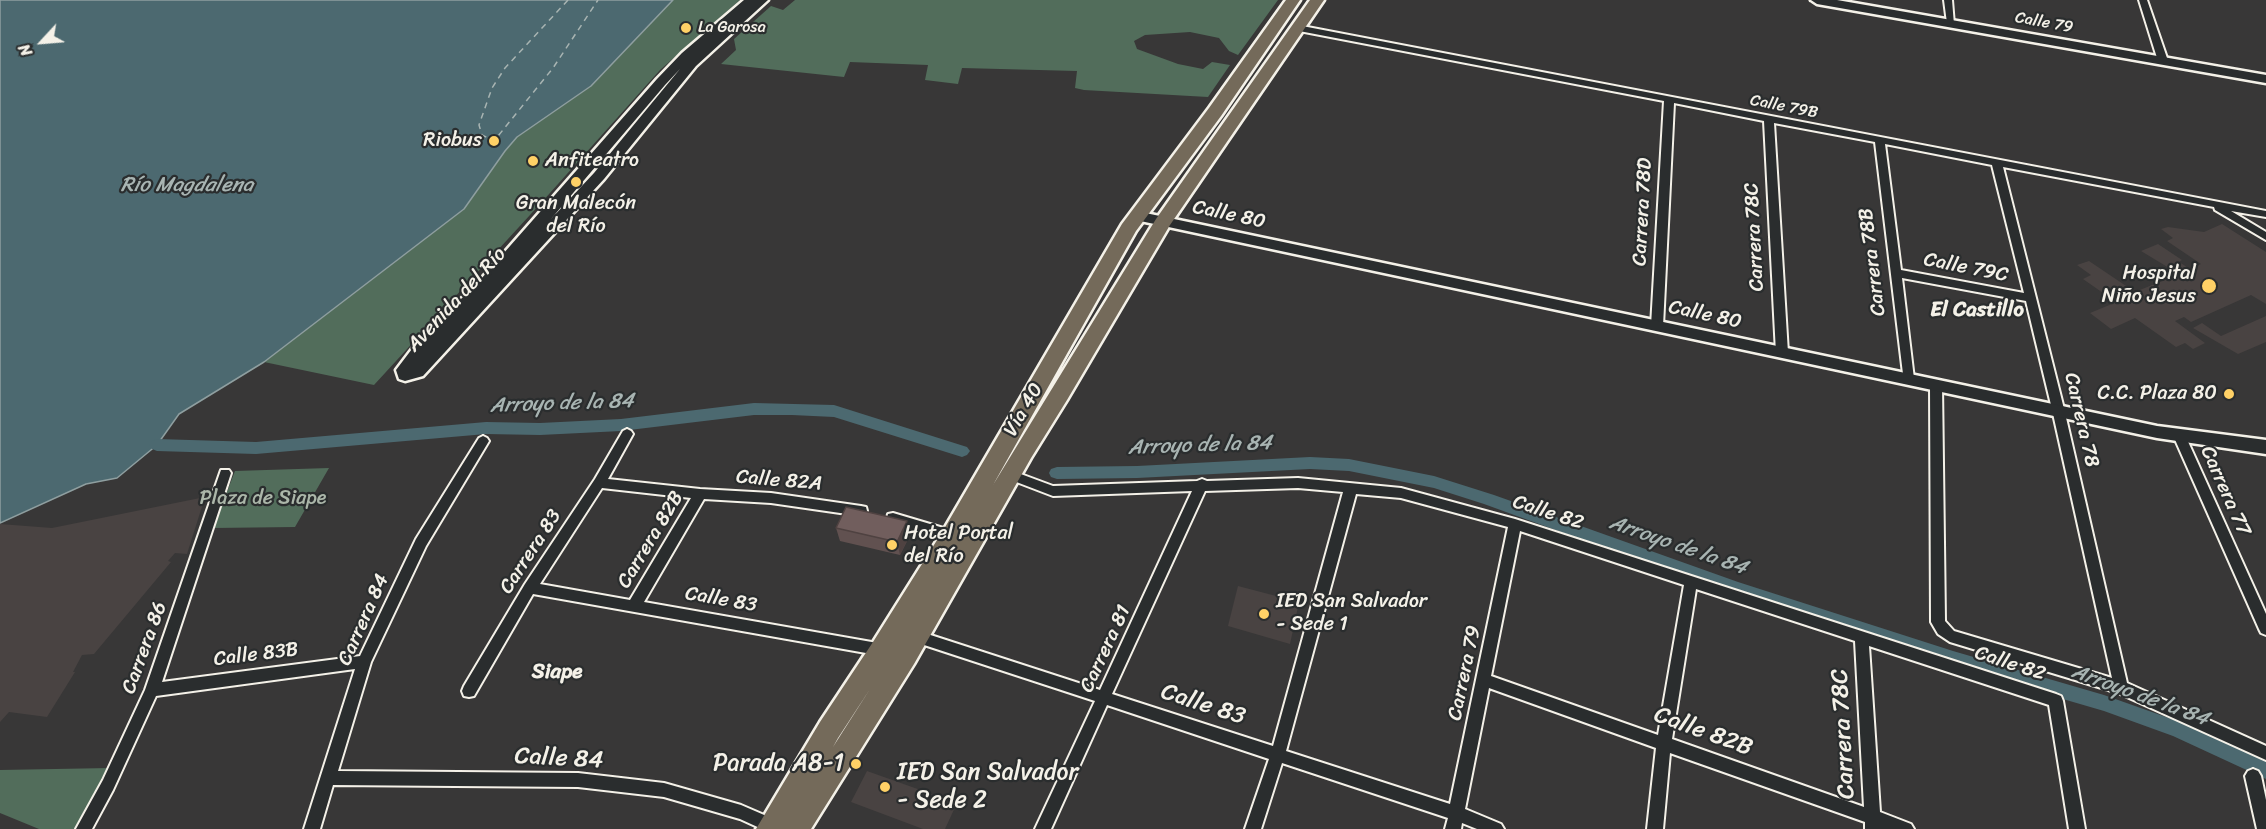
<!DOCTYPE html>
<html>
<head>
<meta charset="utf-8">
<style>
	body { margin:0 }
	#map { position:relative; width:2266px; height:829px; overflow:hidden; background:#383737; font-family:Sriracha,sans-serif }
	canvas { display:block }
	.north { position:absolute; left:12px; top:12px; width:60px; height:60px; -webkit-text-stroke:4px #2a2d2e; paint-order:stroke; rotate:244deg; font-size:16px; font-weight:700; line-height:24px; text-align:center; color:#f4f1e8 }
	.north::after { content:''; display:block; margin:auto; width:21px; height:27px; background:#f4f1e8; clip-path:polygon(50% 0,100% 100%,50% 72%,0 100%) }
</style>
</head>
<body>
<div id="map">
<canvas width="2266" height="829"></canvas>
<div class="north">N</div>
</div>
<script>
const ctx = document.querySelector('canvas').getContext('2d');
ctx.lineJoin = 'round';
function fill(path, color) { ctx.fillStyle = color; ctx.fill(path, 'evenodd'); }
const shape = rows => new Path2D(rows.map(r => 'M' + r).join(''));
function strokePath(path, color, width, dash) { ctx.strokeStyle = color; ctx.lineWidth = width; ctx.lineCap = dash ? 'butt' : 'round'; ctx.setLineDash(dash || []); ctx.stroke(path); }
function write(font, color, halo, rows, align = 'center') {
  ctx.font = font + ' Sriracha,sans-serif'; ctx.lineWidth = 4.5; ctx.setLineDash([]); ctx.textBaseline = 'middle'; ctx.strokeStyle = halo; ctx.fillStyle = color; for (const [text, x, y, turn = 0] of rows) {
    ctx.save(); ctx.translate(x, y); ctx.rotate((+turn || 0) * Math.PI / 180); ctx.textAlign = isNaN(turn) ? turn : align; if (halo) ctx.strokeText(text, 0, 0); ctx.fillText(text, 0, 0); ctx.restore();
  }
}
fill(shape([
	[2222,224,2266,252,2266,304,2251,295,2191,322,2184,317,2175,321,2205,343,2193,349,2185,343,2176,347,2135,318,2111,329,2090,313,2124,299,2121,296,2113,300,2083,279,2091,275,2077,265,2089,261,2135,292,2179,274,2141,251,2158,244,2182,260,2179,262,2190,269,2201,264,2167,241,2173,238,2161,229,2168,227,2204,232],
	[2266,316,2266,342,2238,354,2193,328,2202,323,2221,336],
	[205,497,187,554,175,553,168,561,171,562,94,654,82,655,73,672,75,672,47,717,9,712,0,722,0,524,52,528],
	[1238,586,1299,602,1290,644,1228,626],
	[867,771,957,803,945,829,923,829,851,802]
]), '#494342');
fill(shape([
	[673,0,740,0,660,70,541,203,374,385,264,362,464,209,505,151,517,137,591,86],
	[795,0,1278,0,1238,55,1229,51,1219,38,1190,32,1145,35,1134,41,1137,49,1178,64,1203,69,1212,62,1230,65,1208,97,1084,90,1075,88,1077,71,962,68,958,84,925,80,928,65,850,62,844,77,721,64,736,50,734,39,771,6,783,10],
	[329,468,295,527,213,528,235,471],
	[110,768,78,829,39,829,0,813,0,770]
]), '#526d5b');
const water = shape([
	[0,0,673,0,591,86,517,137,505,151,464,209,264,362,179,414,157,445,117,478,86,484,0,523,0,0]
]);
fill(water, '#4c6970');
strokePath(water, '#8f9fa0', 1.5);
fill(shape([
	[754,403,834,405,967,447,970,451,967,455,962,457,834,417,792,415,754,415,621,431,540,435,486,434,256,454,157,451,152,449,149,445,152,441,157,439,256,442,486,422,540,423,621,419,754,403],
	[1310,457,1349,459,1434,476,1494,495,1738,582,1953,651,2104,695,2183,723,2243,748,2266,760,2266,779,2173,736,2104,711,1953,667,1737,596,1484,504,1434,488,1349,471,1310,469,1137,478,1057,479,1051,477,1049,473,1051,469,1057,467,1137,466,1310,457]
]), '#4c6970');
strokePath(shape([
	[568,0,505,68,492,88,479,125,482,135,494,141,553,68,598,0]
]), '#a8b4b2', 1.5, [6, 5]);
const street = shape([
	[1944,0,1952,0,1954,25,1947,23,1944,0],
	[2139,0,2147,0,2168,61,2166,63,2163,64,2158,61,2139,0],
	[1297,25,2266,211,2266,217,2231,211,2266,232,2266,240,2215,210,2214,207,2003,167,2064,409,2127,683,2266,746,2266,760,2118,693,1950,642,1938,634,1931,622,1930,385,1936,381,1942,385,1945,621,1954,631,2112,678,2052,409,2026,301,1902,278,1914,379,1908,383,1904,382,1875,142,1774,123,1788,353,1782,357,1776,353,1764,121,1674,103,1663,326,1657,330,1651,326,1664,101,1294,30,1293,28,1297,25],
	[1885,144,1992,165,2024,293,1901,270,1885,144],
	[627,429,631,431,633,434,608,479,700,489,771,493,861,506,866,507,867,511,866,515,861,516,771,503,704,499,644,602,883,644,888,646,890,650,888,654,883,656,533,594,474,696,469,697,464,696,462,691,464,686,525,584,595,479,623,431,627,429],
	[602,488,691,498,630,600,540,584,602,488],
	[2179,430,2183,432,2185,435,2266,614,2266,635,2261,633,2259,629,2173,435,2175,432,2179,430],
	[483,436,487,438,489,441,426,546,371,662,338,771,578,773,664,783,741,805,785,824,788,829,762,829,740,819,664,797,578,787,333,785,320,829,304,829,355,669,156,696,113,790,92,829,76,829,103,780,145,690,221,470,229,470,231,473,162,682,360,656,416,539,479,438,483,436],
	[1010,470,1053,486,1197,481,1202,479,1207,481,1298,478,1401,488,1515,519,2056,694,2061,696,2063,701,2085,829,2069,829,2049,705,1869,646,1880,812,1911,824,1914,829,1865,829,1865,822,1670,753,1663,829,1647,829,1656,748,1489,688,1465,809,1501,824,1504,829,1477,829,1462,823,1461,829,1445,829,1448,818,1282,763,1261,829,1245,829,1269,759,1107,705,1051,829,1035,829,1095,701,912,641,907,639,905,635,907,631,912,629,1100,690,1192,491,1053,496,1006,478,1004,475,1006,472,1010,470],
	[1298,488,1343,492,1273,746,1112,694,1205,491,1298,488],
	[1356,494,1401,498,1508,527,1450,804,1286,751,1356,494],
	[1520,531,1684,585,1658,735,1491,676,1520,531],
	[1696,589,1855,641,1864,807,1672,739,1696,589],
	[893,513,957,532,959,536,957,540,952,541,888,522,887,518,888,514,893,513],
	[2253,769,2258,771,2261,776,2266,800,2266,829,2257,829,2245,776,2248,771,2253,769]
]);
const secondary = shape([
	[744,0,768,0,696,66,604,179,423,376,405,381,399,379,396,370,415,345,481,279,657,79,682,53,744,0],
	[680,69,594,173,551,219,665,85,680,69],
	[1811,0,1837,0,2266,75,2266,83,1817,4,1811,0],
	[1136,211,2157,426,2266,440,2266,454,2157,438,1131,219,1129,216,1136,211]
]);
const highway = shape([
	[1286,0,1300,0,1221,116,1136,231,993,485,1156,219,1310,0,1324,0,1170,225,1067,400,1031,458,914,664,811,829,756,829,820,722,873,642,944,529,1122,224,1209,108,1286,0],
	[870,689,833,747,838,738,870,689]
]);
strokePath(street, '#f4f1e8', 4);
strokePath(secondary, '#f4f1e8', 5);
strokePath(highway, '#f4f1e8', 5);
fill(street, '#2a2d2e');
fill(secondary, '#2a2d2e');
fill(highway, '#746a5a');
fill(shape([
	[836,528,910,535,900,555,840,541]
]), '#615150');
fill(shape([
	[907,521,910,535,900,555,897,542]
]), '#4f4241');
const building = shape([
	[846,507,907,521,897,542,836,528,846,507]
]);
fill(building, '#715e5d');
strokePath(building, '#4f4241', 1.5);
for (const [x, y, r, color] of [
	[686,28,6,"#ffd166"],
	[494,141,6,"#ffd166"],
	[533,161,6,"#ffd166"],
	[576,182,6,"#ffd166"],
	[2209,286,8,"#ffd166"],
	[2229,394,6,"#ffd166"],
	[892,545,6,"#ffd166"],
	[1264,614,6,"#ffd166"],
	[856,764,6,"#ffd166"],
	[885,787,6,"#ffd166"]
]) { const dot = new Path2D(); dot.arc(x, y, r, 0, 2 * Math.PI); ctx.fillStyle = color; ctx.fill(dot); strokePath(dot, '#2a2d2e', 2); }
write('16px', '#f4f1e8', '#2a2d2e', [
	["Calle 79",2044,23,10],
	["Calle 79B",1784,107,11]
]);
write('16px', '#f4f1e8', '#2a2d2e', [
	["La Garosa",698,28]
], 'left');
write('20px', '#f4f1e8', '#2a2d2e', [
	["Riobus",482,141],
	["Anfiteatro",545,161,"left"],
	["Gran Malecón",576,204,"center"],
	["del Río",576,227,"center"],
	["Hospital",2196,274],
	["Niño Jesus",2196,297],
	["C.C. Plaza 80",2217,394],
	["Hotel Portal",904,534,"left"],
	["del Río",904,557,"left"],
	["IED San Salvador",1276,602,"left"],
	["- Sede 1",1276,625,"left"]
], 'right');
write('20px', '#f4f1e8', '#2a2d2e', [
	["Carrera 78D",1643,212,-87],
	["Calle 80",1229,215,12],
	["Carrera 78C",1755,237,-93],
	["Carrera 78B",1873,262,-97],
	["Calle 79C",1966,268,11],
	["Avenida del Río",457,300,-47],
	["Calle 80",1705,315,12],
	["Vía 40",1024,410,-60],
	["Carrera 78",2081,420,77],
	["Calle 82A",779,481,5],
	["Carrera 77",2225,491,66],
	["Calle 82",1548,513,18],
	["Carrera 82B",651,540,-59],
	["Carrera 83",531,552,-57],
	["Calle 83",721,600,10],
	["Carrera 84",364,620,-66],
	["Carrera 86",145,648,-70],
	["Carrera 81",1106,649,-65],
	["Calle 83B",256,655,-7],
	["Calle 82",2010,664,18],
	["Carrera 79",1465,673,-78]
]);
write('20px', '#abb6a9', '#2a2d2e', [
	["Plaza de Siape",263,499]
]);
write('italic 21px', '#a8b4b2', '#2a2d2e', [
	["Río Magdalena",187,186],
	["Arroyo de la 84",562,404,-2],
	["Arroyo de la 84",1200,446,-2],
	["Arroyo de la 84",1678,546,19],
	["Arroyo de la 84",2140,696,20]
]);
write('bold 21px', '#f4f1e8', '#2a2d2e', [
	["El Castillo",1977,311],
	["Siape",557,673]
]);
write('24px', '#f4f1e8', '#2a2d2e', [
	["Calle 83",1203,705,18],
	["Calle 82B",1703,732,20],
	["Carrera 78C",1844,734,-93],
	["Calle 84",559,759,3]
]);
write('24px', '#f4f1e8', '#2a2d2e', [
	["Parada A8-1",844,764],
	["IED San Salvador",897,773,"left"],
	["- Sede 2",897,801,"left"]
], 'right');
</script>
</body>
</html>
